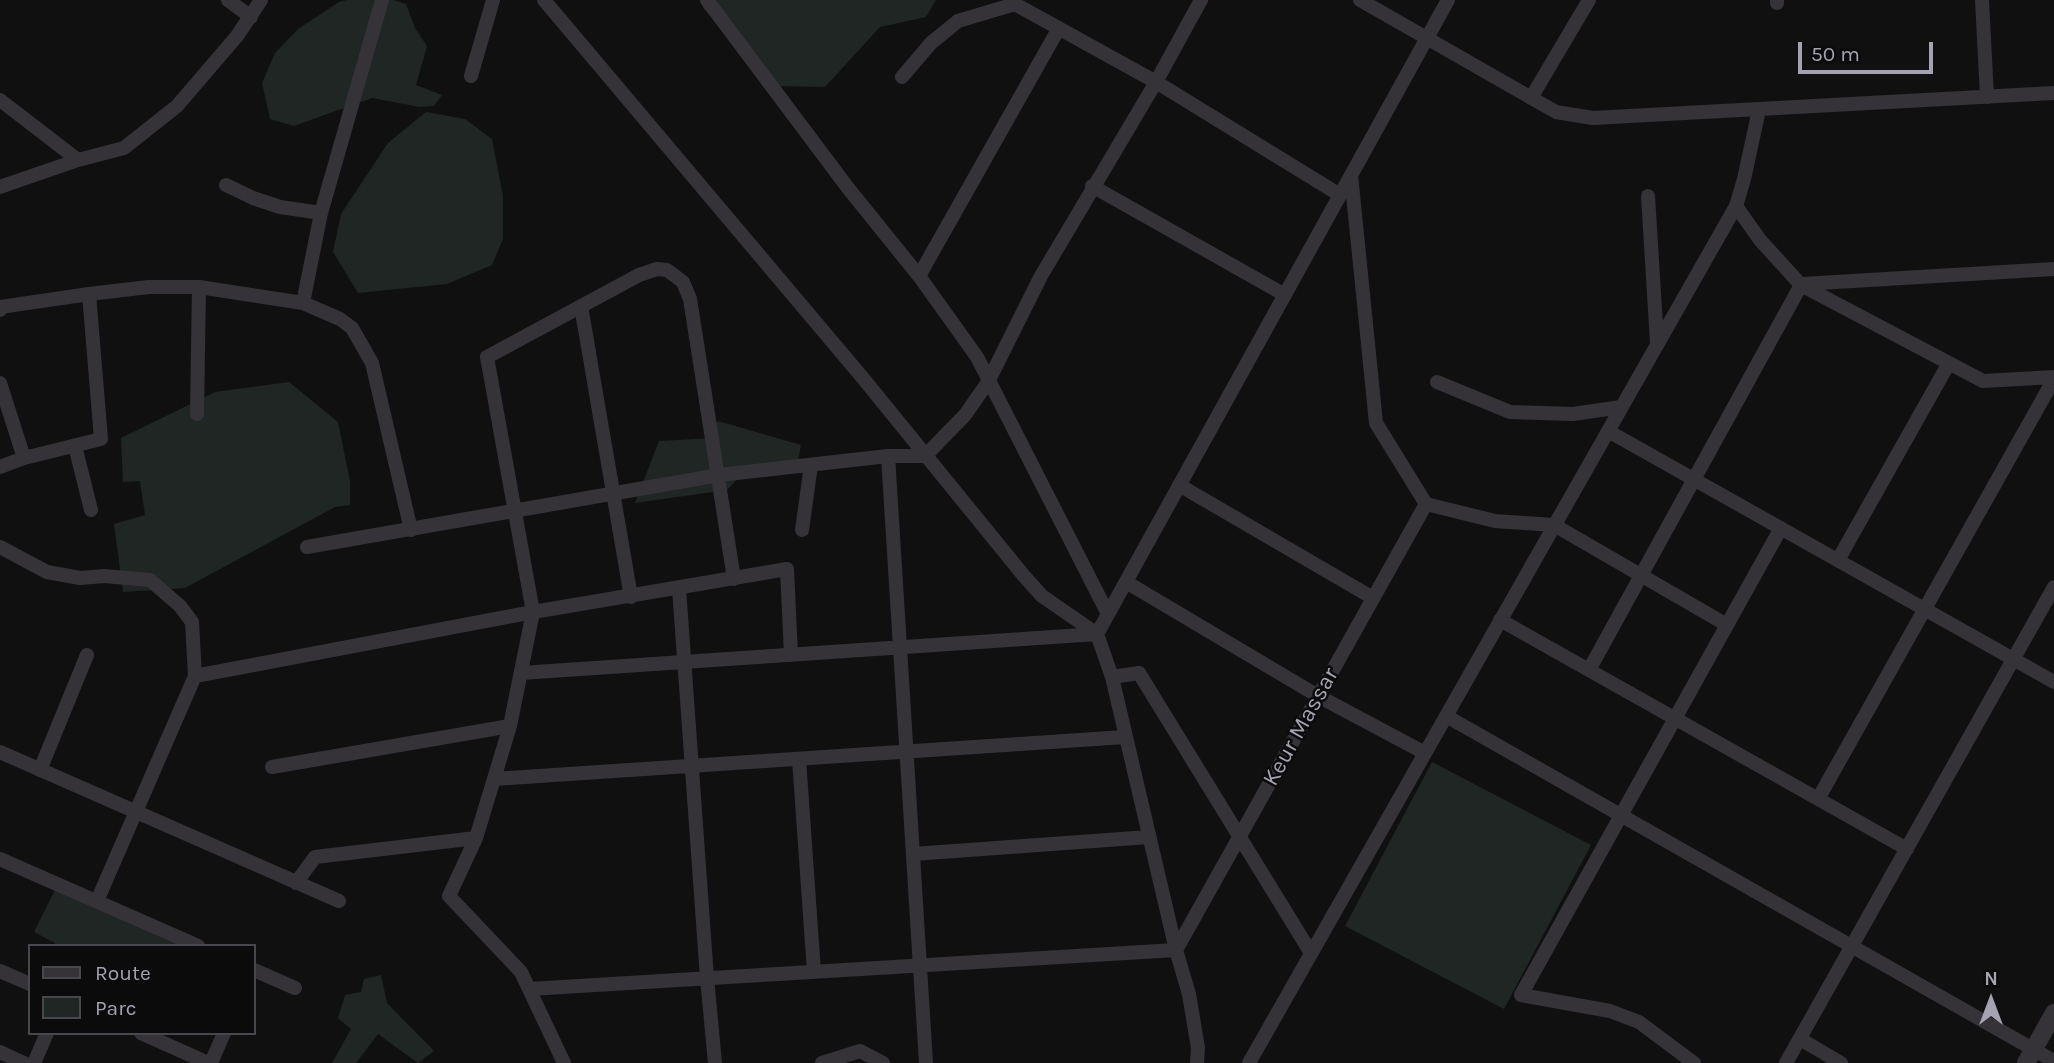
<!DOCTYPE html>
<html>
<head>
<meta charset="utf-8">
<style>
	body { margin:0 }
	#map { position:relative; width:2054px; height:1063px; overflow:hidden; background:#111011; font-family:Karla,sans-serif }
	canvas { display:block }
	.legend { position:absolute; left:28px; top:944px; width:228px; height:91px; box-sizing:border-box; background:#0c0b0c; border:2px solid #49474e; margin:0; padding:9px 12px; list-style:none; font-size:21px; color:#a5a2b1 }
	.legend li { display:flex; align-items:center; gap:14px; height:35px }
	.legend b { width:35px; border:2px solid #49474e }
	.north { position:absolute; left:1956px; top:965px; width:70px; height:70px; -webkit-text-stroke:5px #0c0b0c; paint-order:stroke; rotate:0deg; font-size:19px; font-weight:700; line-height:28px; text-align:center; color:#a5a2b1 }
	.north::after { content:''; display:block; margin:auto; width:24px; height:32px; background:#a5a2b1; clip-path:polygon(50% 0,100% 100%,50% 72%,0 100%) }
	.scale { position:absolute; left:1798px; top:42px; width:135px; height:32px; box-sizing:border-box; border:4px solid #a5a2b1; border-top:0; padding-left:9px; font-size:21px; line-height:24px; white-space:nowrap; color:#a5a2b1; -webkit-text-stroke:5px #0c0b0c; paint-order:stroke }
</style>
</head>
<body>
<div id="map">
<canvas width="2054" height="1063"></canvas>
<ul class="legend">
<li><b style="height:9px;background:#353338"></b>Route</li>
<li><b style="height:19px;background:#1f2623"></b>Parc</li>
</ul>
<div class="north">N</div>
<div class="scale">50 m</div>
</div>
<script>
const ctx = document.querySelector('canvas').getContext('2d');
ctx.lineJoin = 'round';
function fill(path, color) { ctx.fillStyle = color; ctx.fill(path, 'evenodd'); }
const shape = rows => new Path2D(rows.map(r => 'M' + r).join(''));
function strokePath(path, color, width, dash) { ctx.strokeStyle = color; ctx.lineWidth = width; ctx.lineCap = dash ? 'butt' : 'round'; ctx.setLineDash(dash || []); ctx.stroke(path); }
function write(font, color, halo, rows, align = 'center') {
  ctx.font = font + ' Karla,sans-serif'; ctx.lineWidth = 5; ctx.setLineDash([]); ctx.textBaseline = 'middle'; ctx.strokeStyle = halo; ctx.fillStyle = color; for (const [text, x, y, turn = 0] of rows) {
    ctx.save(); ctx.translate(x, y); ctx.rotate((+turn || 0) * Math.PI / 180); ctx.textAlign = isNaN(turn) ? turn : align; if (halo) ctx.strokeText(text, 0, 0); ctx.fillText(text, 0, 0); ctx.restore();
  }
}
fill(shape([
	[347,0,393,0,406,4,415,28,427,46,416,85,442,95,434,106,420,107,372,98,294,126,270,119,262,83,275,53,298,29,339,2],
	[706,0,936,0,926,17,880,27,825,87,775,86,703,8],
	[426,112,465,119,492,139,503,196,503,239,492,265,447,284,358,293,333,252,341,214,388,143],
	[289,382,338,422,350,481,350,505,335,507,185,588,123,592,114,524,145,515,140,481,123,482,121,438,215,392],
	[718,421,801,445,797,466,751,464,727,490,635,503,659,441,715,438,714,426],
	[1432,762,1591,845,1504,1009,1345,926],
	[55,890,180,946,54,946,55,943,34,932],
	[381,975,387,1003,434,1051,418,1063,378,1034,356,1063,332,1063,351,1029,338,1018,345,995,361,992,364,979]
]), '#1f2623');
strokePath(shape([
	[228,0,251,17],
	[544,0,862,377,1024,576,1042,596,1097,634,1112,677,1176,950,1189,994,1198,1048,1197,1063],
	[707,0,848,188,919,276,977,357,1108,614],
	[1360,0,1556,112,1593,118,2054,93],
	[1777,0,1777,3],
	[1982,0,1987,97],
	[471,76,493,0],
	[902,77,931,43,958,21,1015,4,1156,82,1340,195],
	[1531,98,1589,0],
	[0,100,78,160],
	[1351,175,1376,423,1426,504,1495,521,1554,525,1727,625],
	[226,185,253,198,280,207,321,213],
	[1092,186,1285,295],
	[0,187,78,160,124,148,177,106,237,36,261,0],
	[1648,196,1657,342],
	[1736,206,1760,240,1801,285,1983,381,2054,377],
	[919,276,1059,28],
	[1802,284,2054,269],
	[303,303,321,213,382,0],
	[581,306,631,597],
	[0,310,0,307,89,294,149,287,199,287,303,303,340,319,352,328,372,363,411,530],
	[1437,382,1510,412,1573,414,1621,407],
	[0,383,24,458],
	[197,414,199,287],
	[1608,431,2054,682],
	[75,446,91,510],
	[888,456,926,1063],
	[0,467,24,458,101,439,89,294],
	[1179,485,1373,598],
	[802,530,811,465],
	[0,547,47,572,80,578,104,576,150,580,180,606,192,622,195,676,97,901],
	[307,547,719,475,888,456,925,456,965,415,988,382,1041,276,1156,82,1201,0],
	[1838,560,1949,363],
	[1126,582,1318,696,1425,753],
	[679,588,707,978,715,1063],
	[1500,620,1907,849],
	[1097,634,1448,0],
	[1589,670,1801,285],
	[521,673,1097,634],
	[195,676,533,612,787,569,791,655],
	[1112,677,1139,673,1311,953],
	[1446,716,2054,1061],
	[0,752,339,901],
	[799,759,814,972],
	[272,767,510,726],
	[40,770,87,655],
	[494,779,1125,737],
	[1818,799,2054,379],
	[913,854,1149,837],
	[0,859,198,946],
	[296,883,315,857,476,838],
	[254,970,295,988],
	[0,971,30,984],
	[529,989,1176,950,1426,504],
	[141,1033,208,1063],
	[1800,1039,1841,1063],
	[0,1052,24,1063],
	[34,1063,47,1033],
	[211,1063,224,1033],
	[564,1063,521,972,449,896,476,838,510,726,533,612,487,357,639,275,657,269,667,270,683,282,690,299,734,579],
	[822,1063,860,1051,883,1063],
	[1249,1063,1736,206,1744,179,1759,110],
	[1694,1063,1639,1022,1610,1011,1521,995,1781,528],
	[1786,1063,2054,587]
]), '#353338', 14);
strokePath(shape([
	[2026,1063,2054,1013]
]), '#353338', 18);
write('23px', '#a5a2b1', '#0c0b0c', [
	["Keur Massar",1301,727,-61]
]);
</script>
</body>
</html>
